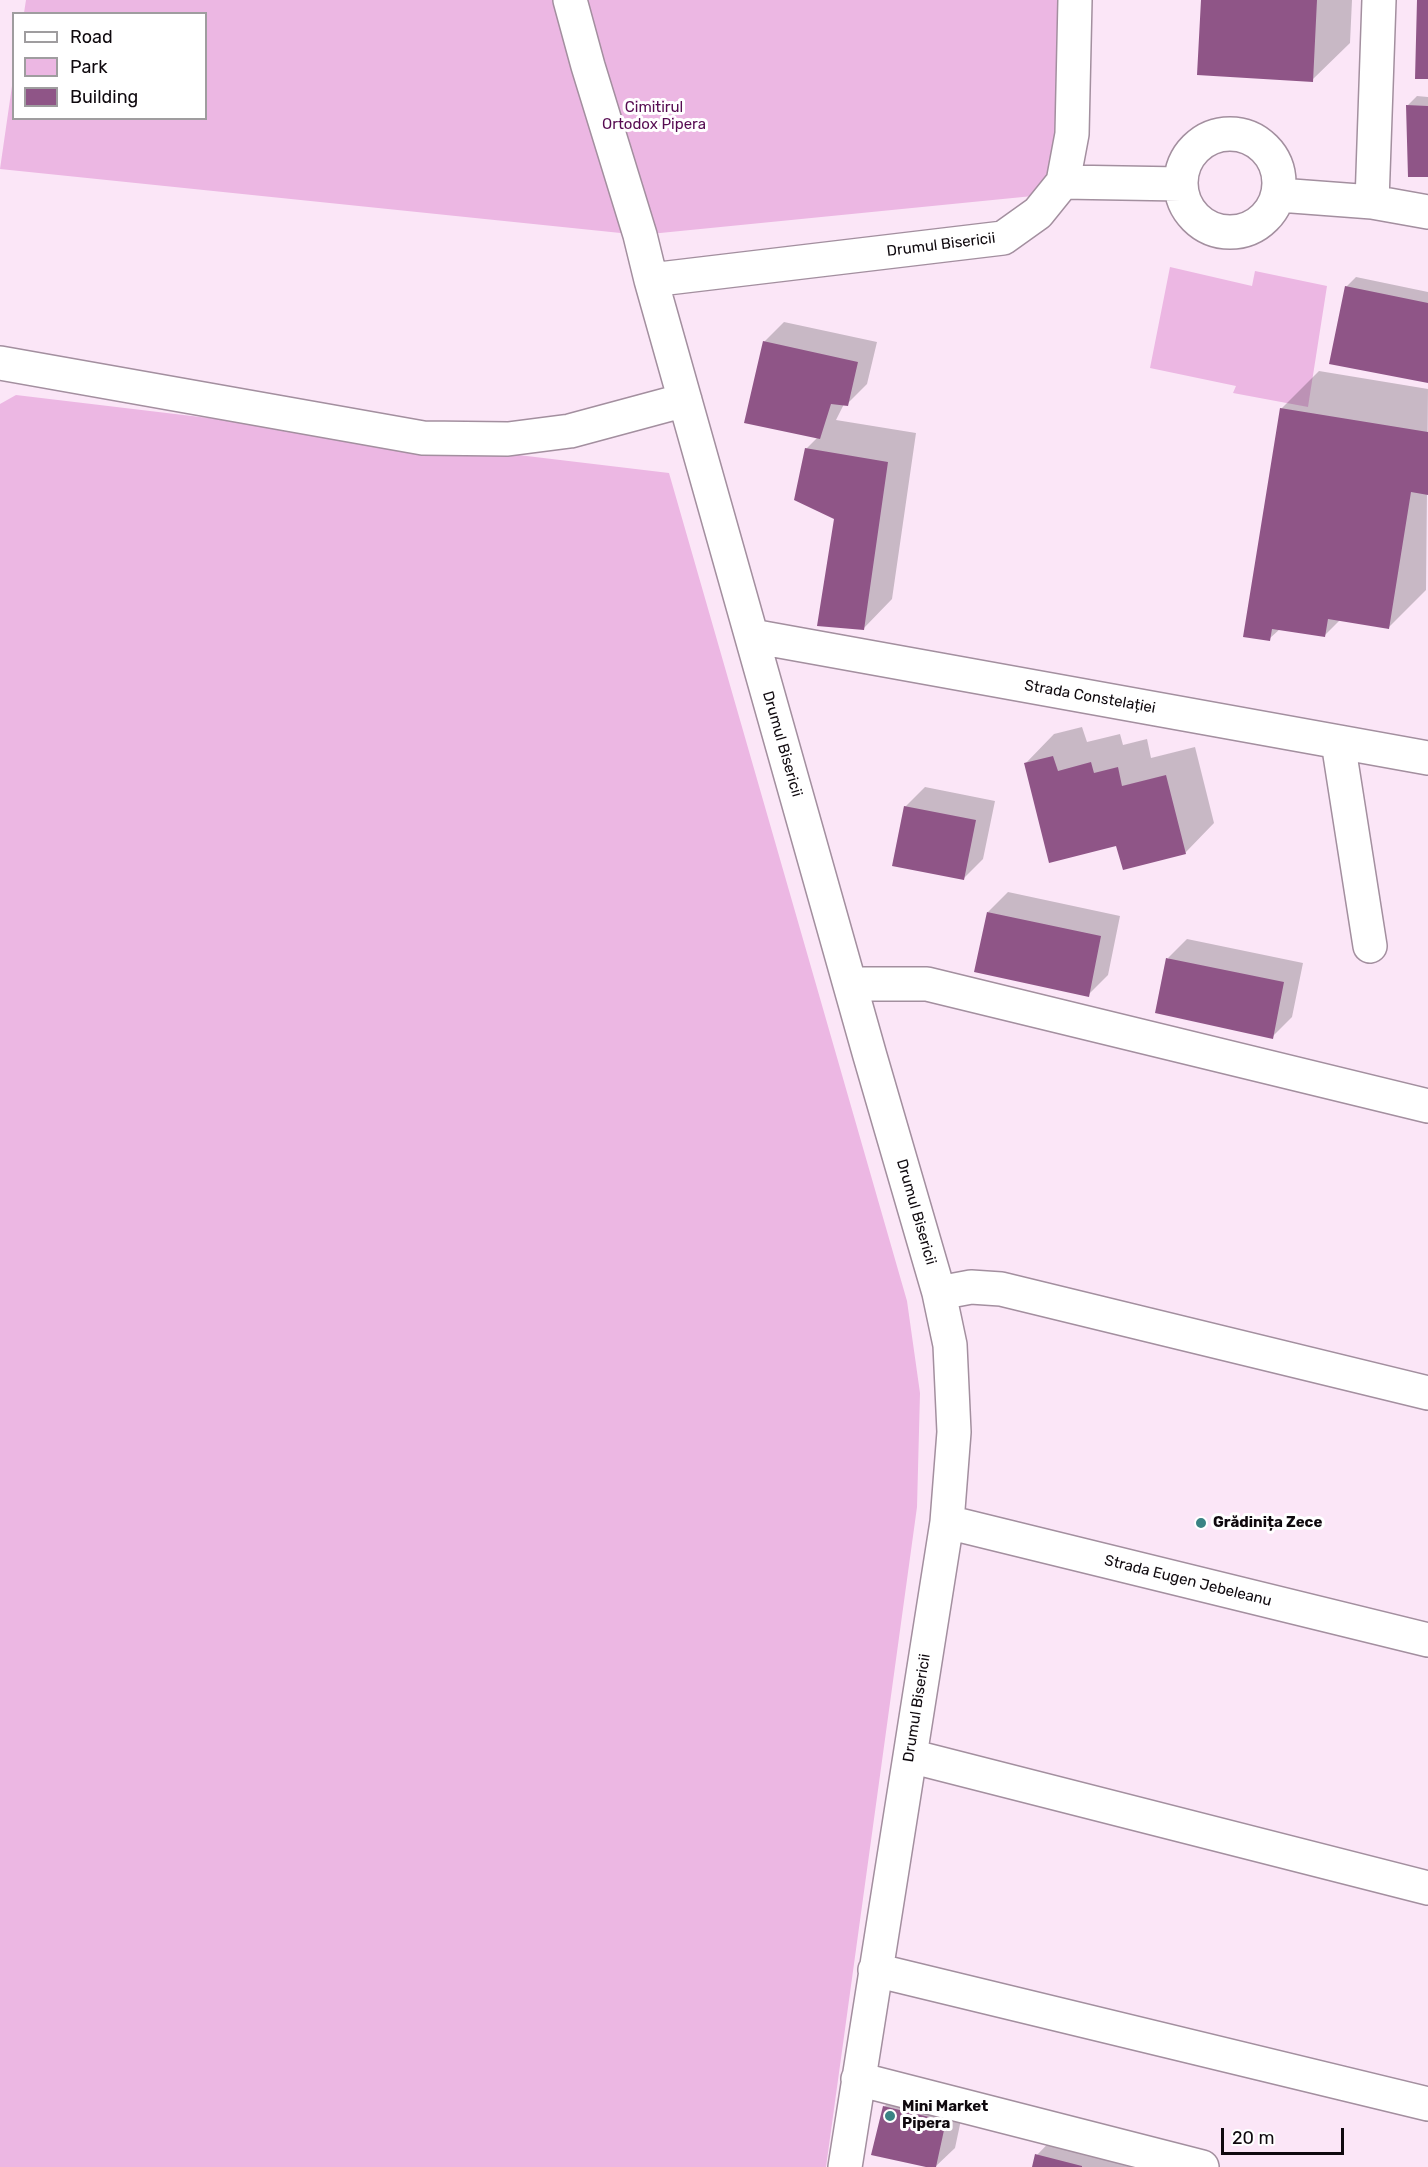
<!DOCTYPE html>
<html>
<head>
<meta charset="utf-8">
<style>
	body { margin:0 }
	#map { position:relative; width:1428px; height:2167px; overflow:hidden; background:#fbe6f7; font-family:Rubik,sans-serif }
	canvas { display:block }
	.legend { position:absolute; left:12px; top:12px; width:195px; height:108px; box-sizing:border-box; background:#fff; border:2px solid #9f9d9f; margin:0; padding:8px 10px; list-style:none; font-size:18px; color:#0f090e }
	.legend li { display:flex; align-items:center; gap:12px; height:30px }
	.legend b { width:30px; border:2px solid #9f9d9f }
	.scale { position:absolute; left:1221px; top:2128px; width:123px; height:27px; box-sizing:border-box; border:3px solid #0f090e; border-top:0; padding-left:8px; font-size:18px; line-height:21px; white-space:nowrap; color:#0f090e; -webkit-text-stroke:4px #fff; paint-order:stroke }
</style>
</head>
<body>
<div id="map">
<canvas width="1428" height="2167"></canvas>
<ul class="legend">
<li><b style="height:8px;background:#fff"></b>Road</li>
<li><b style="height:16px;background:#ecb7e3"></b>Park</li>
<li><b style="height:16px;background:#8f5587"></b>Building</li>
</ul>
<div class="scale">20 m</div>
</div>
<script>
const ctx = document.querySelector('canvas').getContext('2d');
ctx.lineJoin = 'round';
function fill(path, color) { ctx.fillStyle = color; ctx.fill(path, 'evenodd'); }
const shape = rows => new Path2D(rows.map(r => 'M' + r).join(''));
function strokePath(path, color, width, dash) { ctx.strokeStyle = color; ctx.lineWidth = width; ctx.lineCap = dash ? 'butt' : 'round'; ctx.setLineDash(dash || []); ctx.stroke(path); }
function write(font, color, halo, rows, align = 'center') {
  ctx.font = font + ' Rubik,sans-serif'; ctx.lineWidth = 6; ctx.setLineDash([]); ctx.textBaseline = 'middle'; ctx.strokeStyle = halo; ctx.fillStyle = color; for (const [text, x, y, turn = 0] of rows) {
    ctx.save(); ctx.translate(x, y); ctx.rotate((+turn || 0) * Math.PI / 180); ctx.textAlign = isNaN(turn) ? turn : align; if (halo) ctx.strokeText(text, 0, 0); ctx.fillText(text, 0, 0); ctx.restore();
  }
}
fill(shape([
	[26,0,1058,0,1053,194,640,235,0,169,13,79,14,118,206,118,206,14,24,13],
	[1170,267,1252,286,1255,271,1327,286,1308,407,1233,393,1236,386,1150,368],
	[16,395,669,473,907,1301,920,1393,917,1507,826,2167,0,2167,0,404]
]), '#ecb7e3');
fill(shape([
	[1203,0,1352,0,1350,43,1312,80],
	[1417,96,1428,97,1428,175,1407,106],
	[1356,277,1428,292,1428,381,1346,287],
	[784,322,877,342,867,384,847,404,844,404,836,420,916,433,892,599,863,629,836,518,806,449,818,437,764,342],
	[1319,371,1428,389,1426,590,1389,627,1340,620,1324,636,1280,629,1269,639,1281,409],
	[1082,727,1087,742,1120,734,1123,745,1147,739,1151,758,1195,747,1214,823,1185,853,1118,844,1025,764,1054,734],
	[925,787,995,801,983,859,963,879,905,807],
	[1008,892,1120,916,1108,975,1088,995,988,912],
	[1187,939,1303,963,1292,1017,1272,1037,1168,958],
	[904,2087,965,2101,955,2148,935,2167,884,2107],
	[1066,2125,1172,2167,1033,2167,1037,2155]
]), '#0003');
fill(shape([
	[1201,0,1317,0,1313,82,1197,75],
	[1417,0,1428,0,1428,79,1415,79],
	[1406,105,1428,106,1428,177,1408,177],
	[1345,286,1428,303,1428,383,1329,364],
	[763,341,858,362,848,406,831,404,820,439,744,423],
	[1280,408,1428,432,1428,495,1411,492,1389,629,1328,619,1325,637,1272,629,1270,641,1243,637],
	[805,448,888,462,864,630,817,626,834,519,794,500],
	[1053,756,1058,771,1091,762,1094,773,1118,767,1122,786,1166,775,1186,854,1123,870,1116,846,1049,863,1024,763],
	[904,806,976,820,964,880,892,866],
	[987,912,1101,936,1089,997,974,972],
	[1166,958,1284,982,1273,1039,1155,1013],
	[883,2106,946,2121,936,2167,926,2167,871,2155],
	[1035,2154,1082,2166,1082,2167,1032,2167]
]), '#8f5587');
const minor = shape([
	[570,0,588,66,640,235,651,280],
	'1181 183a49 49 0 1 1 98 0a49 49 0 1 1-98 0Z',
	[1063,182,1181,184],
	[1279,195,1372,202,1428,212],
	[1372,202,1379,0],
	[0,363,423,438,508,439,570,431,685,400],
	[752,636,1428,758],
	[1338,742,1370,946],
	[850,984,927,984,1428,1106],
	[939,1293,971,1287,1001,1289,1428,1393],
	[947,1522,1428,1640],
	[910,1756,1428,1888],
	[875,1970,1428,2104],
	[858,2079,1202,2167],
	[845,2167,947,1522,954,1432,950,1345,939,1293,870,1056,651,280,1003,238,1038,213,1063,182,1072,134,1075,0]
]);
strokePath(minor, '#a38f9f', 36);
strokePath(minor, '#fff', 33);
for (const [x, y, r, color] of [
	[1201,1523,6,"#3a8384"],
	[890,2116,6,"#3a8384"]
]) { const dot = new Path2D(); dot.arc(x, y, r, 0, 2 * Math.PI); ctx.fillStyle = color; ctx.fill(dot); strokePath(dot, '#fff', 2); }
write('15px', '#570c52', '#fff', [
	["Cimitirul",654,108],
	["Ortodox Pipera",654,125]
]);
write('15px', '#0f090e', '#fff', [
	["Drumul Bisericii",941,245,-7],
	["Strada Constelației",1090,697,10],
	["Drumul Bisericii",782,744,74],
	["Drumul Bisericii",916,1212,74],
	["Strada Eugen Jebeleanu",1188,1581,14],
	["Drumul Bisericii",917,1708,-81]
]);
write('bold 15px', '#0f090e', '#fff', [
	["Grădinița Zece",1213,1523],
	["Mini Market",902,2107],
	["Pipera",902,2124]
], 'left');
</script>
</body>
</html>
